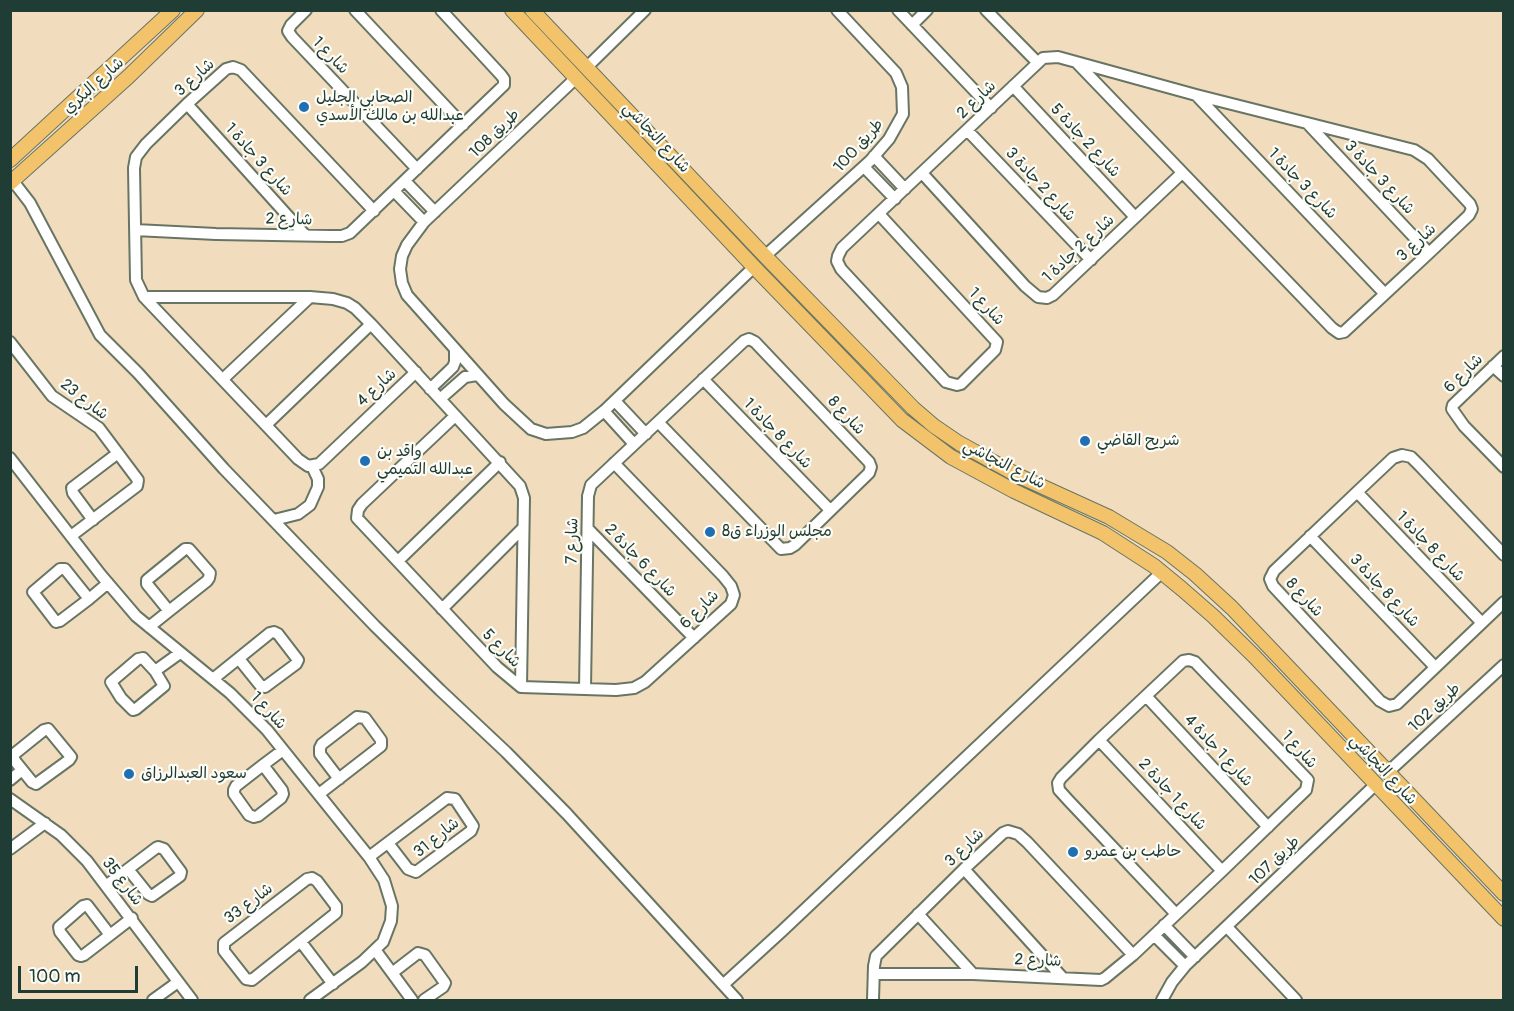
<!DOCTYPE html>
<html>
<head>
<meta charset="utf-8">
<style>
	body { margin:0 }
	#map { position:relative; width:1514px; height:1011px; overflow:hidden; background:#f1ddbe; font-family:Pangolin,sans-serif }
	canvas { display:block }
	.frame { position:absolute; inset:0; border:12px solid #1f3d34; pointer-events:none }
	.scale { position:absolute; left:18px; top:966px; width:120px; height:27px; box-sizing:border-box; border:3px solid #1f3d34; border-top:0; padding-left:8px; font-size:18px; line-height:21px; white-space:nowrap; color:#1f3d34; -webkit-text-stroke:4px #fdfcf7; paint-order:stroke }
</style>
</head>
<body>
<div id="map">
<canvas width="1514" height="1011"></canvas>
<div class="frame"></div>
<div class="scale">100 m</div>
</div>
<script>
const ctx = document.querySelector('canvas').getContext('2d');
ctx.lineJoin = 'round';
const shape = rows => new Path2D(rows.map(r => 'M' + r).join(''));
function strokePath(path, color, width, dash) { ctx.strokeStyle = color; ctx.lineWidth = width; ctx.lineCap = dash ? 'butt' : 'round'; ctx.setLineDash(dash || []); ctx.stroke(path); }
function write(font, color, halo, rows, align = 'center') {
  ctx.font = font + ' Pangolin,"Playpen Sans Arabic",sans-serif'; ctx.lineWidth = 4.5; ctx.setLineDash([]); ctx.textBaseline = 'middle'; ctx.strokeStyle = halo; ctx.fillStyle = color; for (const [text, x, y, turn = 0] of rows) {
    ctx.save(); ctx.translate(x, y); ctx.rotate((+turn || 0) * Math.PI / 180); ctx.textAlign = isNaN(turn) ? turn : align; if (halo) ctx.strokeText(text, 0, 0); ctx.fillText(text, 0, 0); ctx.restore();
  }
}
const minor = shape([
	[306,10,291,25,288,31,292,37,417,169],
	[355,10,463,125],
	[898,10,991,108],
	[986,10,1037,62],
	[912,25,927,10],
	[587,67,645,10],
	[576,78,424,222,407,245,402,256,400,269,402,283,407,295,504,404,531,429,546,434,572,432,583,428,604,411,754,267],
	[1013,86,1135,217],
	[1197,96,1385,294],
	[187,104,305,235],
	[1308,124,1429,253],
	[967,130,1091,260],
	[874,156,905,189],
	[864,167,895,199],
	[922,173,1025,286,1038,297,1047,298,1053,295,1182,173],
	[13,181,30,203,100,335,138,373,224,469,375,626,440,690,506,752,567,814,737,1000],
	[405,181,435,212],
	[394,191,424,222],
	[374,211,241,70,233,67,226,69,187,104,146,144,136,157,134,168,136,280,144,297,298,459,308,466,319,464,416,372],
	[879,214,997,342,995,350,961,384,957,385,946,382,841,269,837,261,838,256,842,248,1043,58,1058,57,1196,95,1414,150,1428,159,1470,204,1472,209,1469,215,1429,253,1344,332,1339,333,1332,328,1078,64],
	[135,230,216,234,331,236,342,236,350,233,504,85,504,79,501,75,441,10],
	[765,256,870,161,889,139,903,114,902,87,896,73,837,10],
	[144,297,310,297,333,299,347,303,355,308,371,324,520,486,524,498,521,687],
	[10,342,52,396,99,428,138,480,137,486,71,536],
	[1504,356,1453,405,1452,409,1464,426,1504,467],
	[1493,366,1504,376],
	[223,379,310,297],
	[703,379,830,510],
	[430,389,453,367,455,362,455,350],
	[440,399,465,377,477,375],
	[615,401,646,434],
	[604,411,634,444],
	[455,416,362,504,358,510,357,518,497,667,521,687,616,690,634,688,645,682,731,604,734,595,731,586,723,576,614,463],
	[266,425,371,324],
	[10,458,101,575,136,616,230,693,267,730,369,857,384,880,392,906,391,921,383,942,362,962,310,1000],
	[1357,492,1482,623],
	[93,520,73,493,72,488,118,453],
	[274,520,298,514,310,505,318,487,318,479,312,466],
	[589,530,694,638],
	[1310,536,1435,667],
	[1504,555,1420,466,1411,457,1402,455,1393,458,1357,492,1274,571,1270,579,1273,586,1380,701,1389,706,1397,704,1504,602],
	[398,561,500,462],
	[89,599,65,569,60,569,33,592,56,622,60,621,89,599,108,583],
	[442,609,523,528],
	[149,627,169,611,207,581,209,578,210,573,189,549,185,549,147,580,147,584,169,611],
	[143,658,155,671,164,686,136,709,133,710,121,698,111,682,138,659,143,658],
	[155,671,180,653],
	[213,679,270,633,274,632,278,634,298,660,296,664,265,687,260,685,239,659],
	[585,689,588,496,591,485,744,341,749,339,755,342,869,462,871,467,869,473,795,545,790,548,781,549,658,422],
	[1146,696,1268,827],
	[48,729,71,757,69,760,36,784,32,782,15,761,13,755,44,730,48,729],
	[1099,740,1222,871],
	[263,765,282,790,283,794,281,798,258,816,254,817,249,815,234,794,234,790,236,786,263,765,283,750],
	[1387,773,1504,665],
	[10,780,22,770],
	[319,794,381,746,381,740,365,718,357,717,322,744,320,748,320,754,339,779],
	[10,799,61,835,87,861,192,1000],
	[10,849,45,823],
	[369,857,447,798,455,799,473,826,471,831,416,872,408,869,388,843],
	[964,869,1062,977],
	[312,878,317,881,336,906,336,913,252,980,246,979,224,951,224,943,307,879,312,878],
	[107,885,156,848,158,847,164,849,181,872,180,876,152,896,148,894,128,869],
	[918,914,973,974],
	[1164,925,1195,957],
	[1227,927,1296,1000],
	[110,935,87,905,83,906,59,927,60,932,78,955,81,956,84,955,110,935,132,918],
	[1154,935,1185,966],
	[301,942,333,984],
	[376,951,412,1000],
	[392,973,418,953,425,955,445,983,443,987,424,1000],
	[874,974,973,974,1101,980,1105,978,1133,955,1222,871,1306,790,1308,780,1195,662,1189,660,1183,661,1099,740,1061,778,1058,783,1059,790,1069,801,1176,914],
	[724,984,782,931,1162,572],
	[153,1000,178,982],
	[873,1000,874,966,876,956,964,869,1003,833,1008,831,1018,834,1027,842,1133,955],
	[1162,1000,1172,982,1185,966,1375,785]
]);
const major = shape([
	[512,10,754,267,902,420,951,457,1014,491,1103,533,1154,566,1182,589,1213,616,1254,656,1504,919],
	[532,10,765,256,913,408,934,426,959,443,1019,476,1109,517,1167,552,1195,574,1232,608,1504,894],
	[10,160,173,10],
	[10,183,128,77,197,10]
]);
strokePath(minor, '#687564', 14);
strokePath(major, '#687564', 16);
strokePath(minor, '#fff', 10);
strokePath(major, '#f2c36a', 14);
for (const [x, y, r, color] of [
	[304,107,6,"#1f6fb2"],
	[1085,441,6,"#1f6fb2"],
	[365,461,6,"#1f6fb2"],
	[710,532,6,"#1f6fb2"],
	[129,774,6,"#1f6fb2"],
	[1073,852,6,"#1f6fb2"]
]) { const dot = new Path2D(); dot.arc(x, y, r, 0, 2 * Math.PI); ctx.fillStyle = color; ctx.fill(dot); strokePath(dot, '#fdfcf7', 2); }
write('16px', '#1f3d34', '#fdfcf7', [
	["شارع 1",330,56,46],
	["شارع 3",195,78,-42],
	["شارع البكري",94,86,-42],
	["شارع 2",977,100,-44],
	["طريق 108",495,134,-44],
	["شارع النجاشي",656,138,47],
	["شارع 2 جادة 5",1085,141,47],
	["طريق 100",859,146,-48],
	["شارع 3 جادة 1",258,160,48],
	["شارع 3 جادة 3",1379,178,47],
	["شارع 3 جادة 1",1302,184,46],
	["شارع 2 جادة 3",1040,185,47],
	["شارع 2",289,220,1],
	["شارع 3",1417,243,-43],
	["شارع 2 جادة 1",1079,249,-43],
	["شارع 1",986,307,47],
	["شارع 6",1464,374,-45],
	["شارع 4",377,388,-43],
	["شارع 23",84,400,38],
	["شارع 8",846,416,47],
	["شارع 8 جادة 1",777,434,46],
	["شارع النجاشي",1004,465,27],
	["شارع 7",573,541,-89],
	["شارع 8 جادة 1",1430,547,46],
	["شارع 6 جادة 2",640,561,46],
	["شارع 8 جادة 3",1384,591,47],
	["شارع 8",1304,598,47],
	["شارع 6",700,610,-45],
	["شارع 5",501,649,45],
	["طريق 102",1435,708,-43],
	["شارع 1",268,711,47],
	["شارع 1",1299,750,48],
	["شارع 1 جادة 4",1218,751,47],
	["شارع النجاشي",1383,770,47],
	["شارع 1 جادة 2",1172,795,47],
	["شارع 31",437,838,-39],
	["شارع 3",965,848,-44],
	["طريق 107",1275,861,-44],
	["شارع 35",122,882,52],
	["شارع 33",249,904,-37],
	["شارع 2",1038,961,2]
]);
write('16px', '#1f3d34', '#fdfcf7', [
	["الصحابي الجليل",316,98],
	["عبدالله بن مالك الأسدي",316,116],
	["شريح القاضي",1097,441],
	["واقد بن",377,452],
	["عبدالله التميمي",377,470],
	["مجلس الوزراء ق8",722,532],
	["سعود العبدالرزاق",141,774],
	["حاطب بن عمرو",1085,852]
], 'left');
</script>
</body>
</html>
